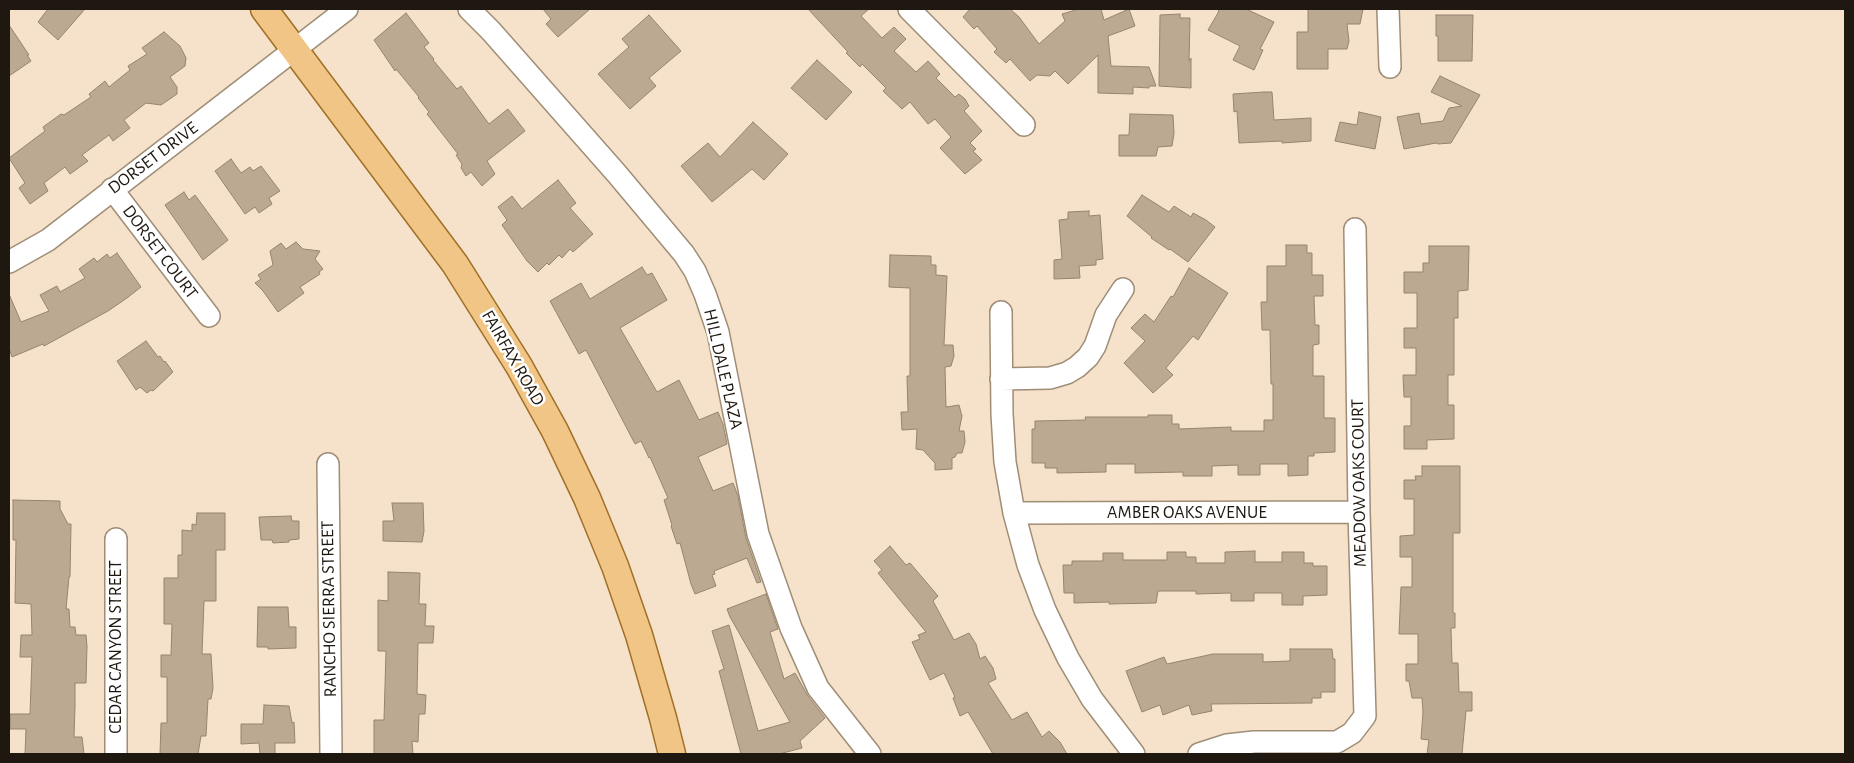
<!DOCTYPE html>
<html>
<head>
<meta charset="utf-8">
<style>
  body { margin:0 }
  #map { position:relative; width:1854px; height:763px; overflow:hidden; background:#f6e2cb; font-family:"Alegreya Sans",sans-serif }
  canvas { display:block }
  .frame { position:absolute; inset:0; border:10px solid #1f1810; pointer-events:none }
</style>
</head>
<body>
<div id="map">
<canvas width="1854" height="763"></canvas>
<div class="frame"></div>
</div>
<script>
const ctx = document.querySelector('canvas').getContext('2d');
ctx.lineJoin = 'round';
function fillPath(path, color) {
  ctx.fillStyle = color;
  ctx.fill(path, 'evenodd');
}
function toPath(rows) {
  const path = new Path2D();
  for (const r of rows) {
    path.moveTo(r[0], r[1]);
    for (let i = 2; i < r.length; i += 2) path.lineTo(r[i], r[i + 1]);
  }
  return path;
}
function stroke(path, color, width, dash) {
  ctx.strokeStyle = color;
  ctx.lineWidth = width;
  ctx.lineCap = dash ? 'butt' : 'round';
  ctx.setLineDash(dash || []);
  ctx.stroke(path);
}
function label(font, color, halo, rows, align = 'center') {
  ctx.font = font + ' "Alegreya Sans",sans-serif';
  ctx.lineWidth = 5;
  ctx.setLineDash([]);
  ctx.textBaseline = 'middle';
  ctx.strokeStyle = halo;
  ctx.fillStyle = color;
  for (const [text, x, y, turn = 0] of rows) {
    ctx.save();
    ctx.translate(x, y);
    ctx.rotate((+turn || 0) * Math.PI / 180);
    ctx.textAlign = isNaN(turn) ? turn : align;
    if (halo) ctx.strokeText(text, 0, 0);
    ctx.fillText(text, 0, 0);
    ctx.restore();
  }
}
const building = toPath([
  [48,9,85,9,58,40,38,22,48,9],
  [543,9,590,9,558,37,546,24,551,19,543,9],
  [808,9,869,9,861,16,882,38,894,27,906,39,894,51,916,72,928,61,940,74,936,78,955,97,959,94,965,99,969,106,964,111,982,131,970,143,976,149,973,151,982,160,965,174,940,148,951,137,935,119,928,124,910,102,902,109,883,91,886,88,862,64,860,67,846,53,848,52,808,9],
  [970,9,1010,9,1019,17,1039,44,1065,21,1062,14,1079,9,1101,9,1104,20,1129,9,1135,26,1108,36,1111,66,1149,67,1156,86,1149,86,1149,88,1133,87,1133,94,1098,93,1098,55,1068,84,1055,71,1050,76,1037,75,1030,81,1010,59,1006,63,994,52,997,49,977,26,974,29,963,17,970,9],
  [1219,9,1246,9,1274,22,1260,49,1263,50,1254,70,1233,60,1240,46,1208,30,1218,13,1219,9],
  [1308,9,1363,9,1360,24,1347,24,1349,41,1347,49,1328,49,1328,69,1297,69,1297,32,1308,32,1308,9],
  [406,13,429,43,424,47,434,59,433,60,457,89,461,86,489,124,508,109,525,131,487,161,495,174,482,186,471,172,466,176,461,168,462,164,456,155,458,154,427,114,429,112,418,98,419,97,396,69,395,71,374,40,406,13],
  [1180,14,1180,18,1190,18,1189,61,1191,58,1191,88,1159,86,1160,15,1180,14],
  [649,15,681,51,649,78,656,86,630,109,598,74,629,47,622,39,649,15],
  [1436,15,1473,15,1472,61,1438,61,1438,36,1436,36,1436,15],
  [9,25,29,55,27,55,31,61,9,76,9,25],
  [164,32,180,46,186,58,185,66,170,77,177,87,177,94,161,105,146,103,124,120,130,128,113,141,109,135,82,155,88,161,70,174,65,167,44,183,48,191,30,204,19,188,25,183,9,158,45,131,43,127,61,114,64,115,91,97,89,94,105,81,109,87,130,70,128,66,147,54,142,48,164,32],
  [817,60,852,92,826,120,791,88,817,60],
  [1440,76,1480,95,1451,143,1438,144,1436,143,1404,149,1397,117,1419,113,1421,124,1443,121,1449,108,1462,106,1431,92,1440,76],
  [1264,92,1272,92,1274,120,1311,118,1311,141,1282,143,1282,141,1239,143,1237,111,1234,112,1233,94,1264,92],
  [1359,112,1381,117,1375,149,1335,141,1340,122,1357,125,1359,112],
  [1130,114,1173,115,1174,133,1172,146,1158,147,1156,156,1119,156,1119,135,1129,135,1130,114],
  [753,122,788,154,764,180,752,169,712,202,681,166,708,143,720,157,753,122],
  [231,159,241,173,250,167,253,171,261,166,280,191,269,198,272,204,259,213,255,207,245,214,215,171,231,159],
  [558,180,576,203,570,208,593,234,573,252,570,249,562,258,559,255,549,265,547,263,538,272,527,261,502,225,507,220,498,207,512,196,522,209,558,180],
  [184,192,189,200,195,195,228,240,203,260,165,205,184,192],
  [1142,195,1169,212,1174,206,1191,217,1193,213,1206,220,1215,227,1188,262,1170,249,1169,250,1151,238,1152,237,1127,216,1142,195],
  [1089,211,1089,216,1100,215,1103,259,1096,260,1096,265,1079,266,1080,278,1054,279,1054,260,1062,259,1059,220,1068,219,1068,212,1089,211],
  [296,242,303,249,320,251,315,259,323,269,319,272,320,274,300,287,304,293,278,312,263,291,255,283,261,279,258,275,273,265,270,251,281,243,286,249,296,242],
  [1286,245,1307,245,1307,253,1312,253,1312,275,1323,275,1323,296,1314,296,1315,325,1319,325,1319,344,1313,345,1313,376,1324,376,1324,418,1335,418,1335,452,1314,453,1314,456,1308,456,1308,475,1288,476,1288,464,1260,464,1260,475,1238,475,1238,465,1212,466,1212,476,1183,476,1183,472,1135,473,1135,464,1106,464,1106,472,1057,473,1057,468,1045,468,1045,463,1032,463,1032,429,1035,429,1035,421,1086,420,1085,417,1148,417,1148,415,1172,415,1172,424,1179,424,1179,429,1231,427,1231,431,1264,431,1264,420,1273,420,1273,384,1271,384,1270,330,1262,330,1261,302,1267,302,1267,266,1286,266,1286,245],
  [1429,246,1469,246,1468,290,1458,291,1458,318,1454,318,1454,375,1448,375,1448,405,1454,405,1454,439,1427,440,1427,449,1404,449,1404,426,1411,426,1411,397,1404,397,1403,375,1416,375,1416,348,1404,348,1404,328,1417,328,1417,293,1404,293,1404,272,1423,272,1423,263,1429,263,1429,246],
  [117,253,141,287,127,298,108,311,44,346,43,344,12,357,9,348,9,294,21,322,49,311,40,295,57,286,60,292,85,278,79,269,94,258,97,262,107,254,110,258,117,253],
  [890,255,931,256,931,265,936,265,936,275,947,276,944,345,953,345,954,356,951,366,945,367,946,407,959,405,962,416,959,431,964,431,965,442,962,453,957,453,955,457,952,458,952,469,935,470,935,463,923,450,916,449,917,429,902,430,901,412,908,412,907,376,910,376,910,288,889,287,890,255],
  [642,267,647,275,652,273,667,300,620,328,657,392,679,380,699,420,718,412,723,424,727,444,698,457,713,491,733,483,738,496,746,538,761,582,757,583,747,558,714,571,715,574,712,575,716,586,695,594,691,584,680,543,677,544,671,526,672,525,664,500,668,498,650,457,649,458,641,441,635,444,586,350,579,354,550,301,581,283,590,299,642,267],
  [1189,268,1228,293,1198,340,1193,336,1166,368,1173,375,1153,393,1124,363,1145,341,1131,328,1145,314,1154,322,1171,296,1173,297,1189,268],
  [146,341,158,357,160,356,164,362,165,361,173,372,153,391,151,390,147,393,140,387,136,390,117,361,146,341],
  [1422,466,1460,466,1460,533,1453,533,1453,613,1455,613,1455,628,1451,628,1452,663,1458,663,1459,692,1472,692,1472,711,1466,711,1462,754,1427,754,1429,740,1421,739,1423,712,1422,698,1412,698,1409,681,1406,681,1406,664,1418,664,1418,634,1399,634,1401,587,1412,587,1412,557,1400,557,1400,536,1414,535,1414,499,1404,499,1404,480,1416,480,1415,476,1422,476,1422,466],
  [13,500,60,501,60,509,68,524,71,524,70,577,69,577,66,609,69,609,70,627,75,627,76,635,86,635,87,646,86,683,75,683,75,706,74,737,82,737,84,754,25,754,26,729,10,729,10,714,30,714,32,657,20,657,21,635,32,635,31,604,15,603,16,540,13,540,13,500],
  [392,503,423,503,424,531,422,542,383,541,383,521,394,521,392,503],
  [197,513,225,513,225,550,216,550,216,601,204,601,202,654,211,654,213,688,211,699,208,699,206,736,201,736,198,754,160,754,161,723,167,723,167,677,161,677,161,655,171,655,172,624,164,624,164,578,178,578,178,555,182,555,182,530,192,531,192,524,196,525,197,513],
  [291,516,292,521,299,521,299,539,289,540,289,542,273,543,272,540,261,540,259,517,291,516],
  [890,546,906,565,910,563,938,596,933,601,954,640,969,633,976,644,980,659,985,656,993,668,996,679,988,683,1012,720,1027,712,1042,737,1049,731,1060,742,1067,754,993,754,968,712,960,716,953,698,955,697,944,673,930,680,912,642,920,639,918,635,926,632,878,573,882,570,874,561,890,546],
  [1255,551,1255,562,1282,562,1282,552,1304,552,1304,563,1313,563,1313,566,1327,566,1327,595,1303,596,1303,605,1282,605,1282,593,1254,593,1254,601,1231,601,1231,593,1196,594,1196,591,1158,591,1156,603,1109,604,1109,602,1074,603,1074,593,1064,593,1063,565,1072,565,1072,561,1103,561,1103,553,1123,553,1123,560,1167,560,1167,552,1186,552,1186,557,1196,557,1196,563,1225,563,1225,552,1255,551],
  [388,572,420,573,419,604,426,604,425,626,434,626,433,643,418,643,417,694,426,695,425,714,419,714,418,742,412,741,413,754,374,754,374,720,384,720,386,651,378,651,378,600,388,601,388,572],
  [766,594,778,629,770,632,784,679,795,673,808,696,825,718,800,741,802,748,779,754,741,754,719,671,724,669,712,631,729,625,758,731,790,722,730,617,727,609,766,594],
  [258,607,288,607,289,627,296,627,296,648,268,649,268,647,257,647,258,607],
  [1290,649,1332,649,1333,659,1335,659,1335,692,1321,692,1321,698,1312,698,1312,703,1211,704,1212,711,1192,715,1189,705,1163,715,1160,705,1142,712,1126,671,1164,657,1167,664,1213,654,1263,654,1263,662,1290,661,1290,649],
  [264,705,289,706,292,723,294,722,295,743,275,743,275,754,260,754,259,743,241,744,241,724,263,724,264,705]
]);
fillPath(building, '#bca992');
stroke(building, '#96846e', 1);
const minor = toPath([
  [469,9,491,31,617,174,684,254,695,271,705,294,718,332,758,534,791,628,818,688,870,754],
  [909,9,1024,125],
  [1388,9,1390,67],
  [112,189,209,316],
  [9,262,48,240,347,9],
  [1001,312,1002,414,1005,462,1014,513,1028,565,1045,610,1068,658,1092,699,1134,754],
  [1001,379,1050,378,1067,373,1077,367,1088,357,1095,346,1106,315,1123,289],
  [328,464,331,754],
  [1014,513,1359,512],
  [116,754,116,539],
  [1199,754,1227,745,1254,742,1337,742,1352,733,1365,716,1359,512,1355,229]
]);
const major = toPath([
  [264,9,455,264,519,366,555,431,587,498,615,566,639,635,663,718,672,754]
]);
stroke(minor, '#9f8d76', 24);
stroke(major, '#a07027', 29);
stroke(minor, '#fff', 21);
stroke(major, '#f0c585', 26);
label('18px', '#1f1810', '#fff', [
  ["DORSET DRIVE",153,158,-37],
  ["DORSET COURT",160,252,53],
  ["FAIRFAX ROAD",513,358,60],
  ["HILL DALE PLAZA",723,369,77],
  ["MEADOW OAKS COURT",1359,483,-91],
  ["AMBER OAKS AVENUE",1187,513],
  ["RANCHO SIERRA STREET",329,609,-91],
  ["CEDAR CANYON STREET",116,647,-90]
]);
</script>
</body>
</html>
